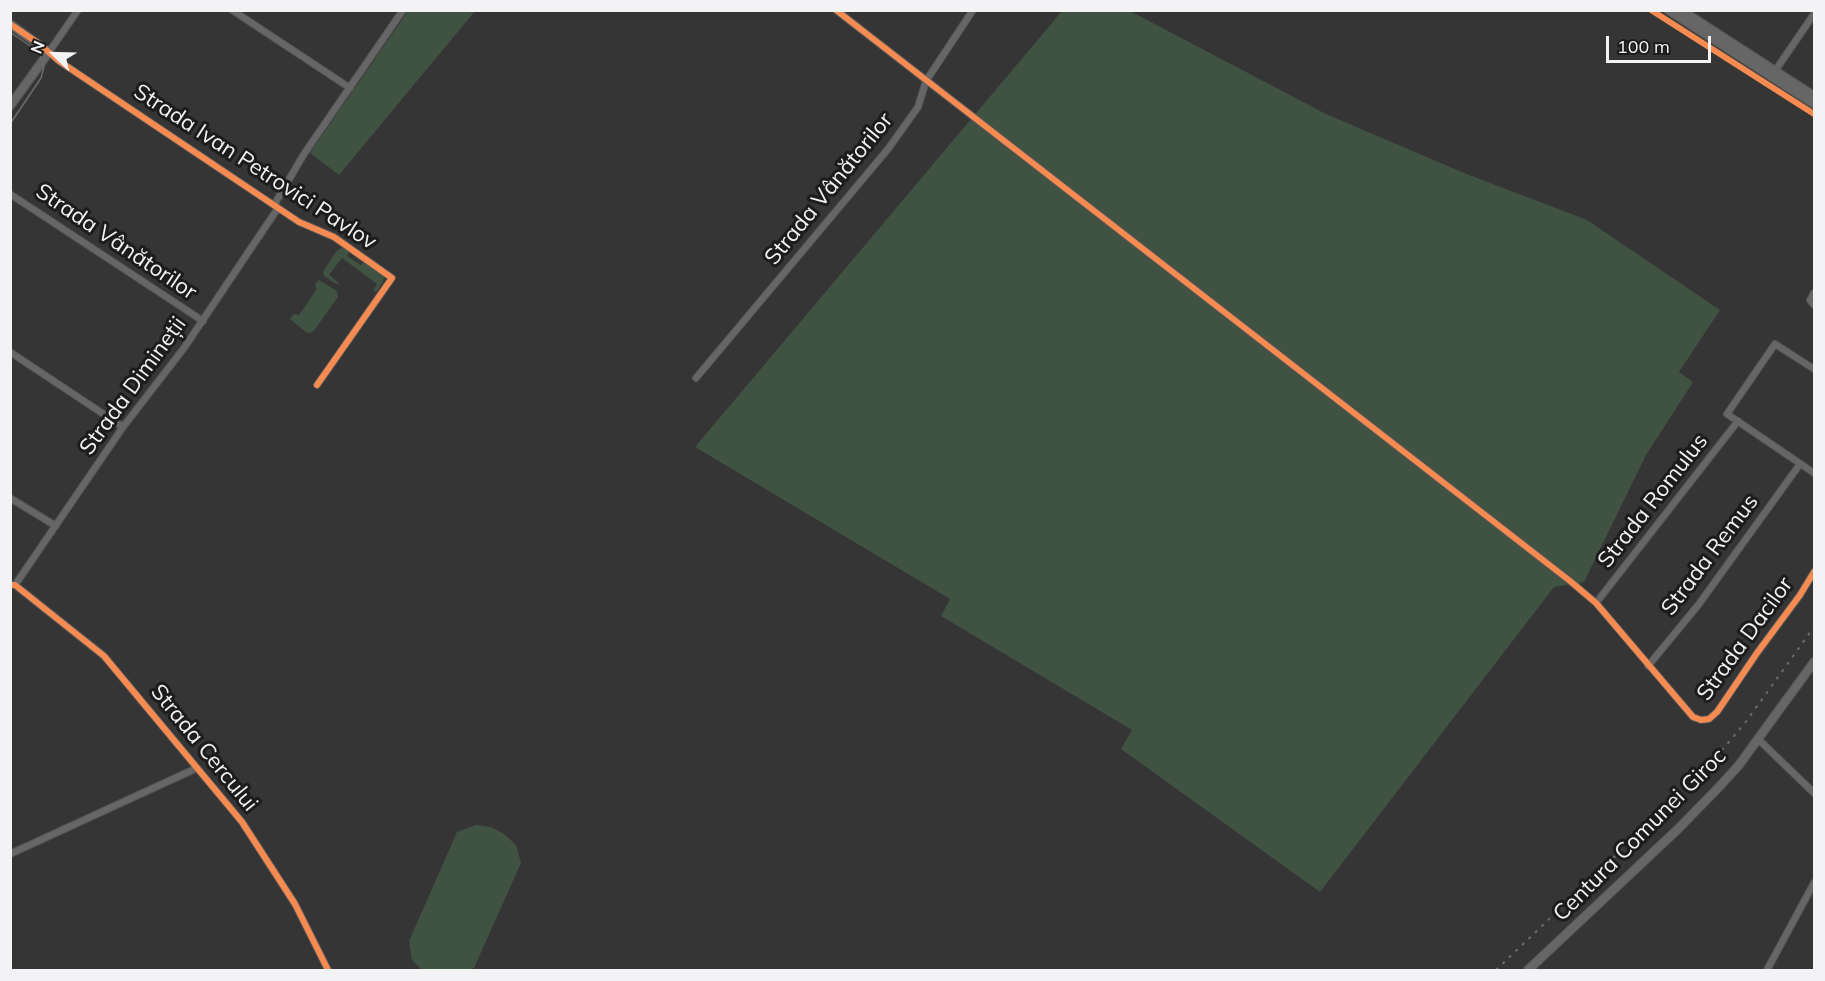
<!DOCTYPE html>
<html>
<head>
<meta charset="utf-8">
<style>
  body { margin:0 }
  #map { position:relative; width:1825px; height:981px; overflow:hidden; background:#353535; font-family:Mulish,sans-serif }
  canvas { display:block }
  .frame { position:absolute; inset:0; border:12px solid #f3f2f4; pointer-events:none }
  .north { position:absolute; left:24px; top:24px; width:60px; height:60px; -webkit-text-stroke:4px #1c1c1d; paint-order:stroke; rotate:293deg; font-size:16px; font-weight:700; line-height:24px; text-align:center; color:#f3f2f4 }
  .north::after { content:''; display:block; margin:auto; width:21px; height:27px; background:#f3f2f4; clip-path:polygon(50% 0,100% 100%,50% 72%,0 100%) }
  .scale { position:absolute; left:1606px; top:36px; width:105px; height:27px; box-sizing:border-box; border:3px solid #f3f2f4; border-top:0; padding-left:8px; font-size:18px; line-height:21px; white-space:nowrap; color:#f3f2f4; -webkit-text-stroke:4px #1c1c1d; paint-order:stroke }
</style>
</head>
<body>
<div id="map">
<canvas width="1825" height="981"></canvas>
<div class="frame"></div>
<div class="north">N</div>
<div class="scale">100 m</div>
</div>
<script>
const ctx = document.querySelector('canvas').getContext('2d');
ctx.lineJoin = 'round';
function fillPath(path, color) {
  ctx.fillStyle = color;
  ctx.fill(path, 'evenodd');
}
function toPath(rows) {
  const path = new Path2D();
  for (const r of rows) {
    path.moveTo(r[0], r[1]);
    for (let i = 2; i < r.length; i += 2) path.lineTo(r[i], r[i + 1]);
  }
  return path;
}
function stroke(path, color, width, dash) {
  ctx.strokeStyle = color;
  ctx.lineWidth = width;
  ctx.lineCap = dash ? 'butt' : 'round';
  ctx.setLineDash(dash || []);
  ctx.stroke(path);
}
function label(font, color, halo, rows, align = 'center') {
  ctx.font = font + ' Mulish,sans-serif';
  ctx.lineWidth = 6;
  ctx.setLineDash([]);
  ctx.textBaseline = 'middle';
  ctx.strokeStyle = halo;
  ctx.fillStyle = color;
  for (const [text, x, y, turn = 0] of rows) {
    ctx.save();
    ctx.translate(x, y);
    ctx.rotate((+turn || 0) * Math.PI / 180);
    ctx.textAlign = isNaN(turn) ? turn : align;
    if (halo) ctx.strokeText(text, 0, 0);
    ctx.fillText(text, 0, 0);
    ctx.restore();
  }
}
fillPath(toPath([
  [408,11,475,11,339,175,310,153],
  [1062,11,1130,11,1326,114,1464,173,1587,220,1720,310,1679,372,1693,382,1646,455,1584,582,1554,587,1320,892,1121,749,1132,730,941,616,950,599,695,447],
  [346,247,350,250,347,256,361,265,363,262,384,277,383,282,376,292,373,290,377,284,342,258,329,275,340,284,336,284,324,276,323,272,335,253,339,249],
  [319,280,337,291,338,297,313,332,307,333,290,319,294,314,299,315,316,290,315,284],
  [476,825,491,827,504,834,516,845,521,863,474,968,470,970,422,970,412,960,409,941,457,832]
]), '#405242');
const minor = toPath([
  [78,10,49,52,59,61,299,222,334,237,392,278,317,385],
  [232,10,350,88],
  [836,10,1570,581,1596,603,1693,717,1701,720,1709,719,1717,712,1757,653,1800,595,1814,572],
  [1775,71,1814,14],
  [10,194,203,321],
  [274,205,304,154,403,10],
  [1814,293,1810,300,1814,305],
  [10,352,123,427],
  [1814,369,1775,344,1727,414,1814,473],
  [696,378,888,149,918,107,926,81,973,10],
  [10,498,56,526],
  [10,585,15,585,104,656,242,822,295,904,328,970],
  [15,585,123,427,184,348,278,208],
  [1596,603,1738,421],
  [1648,666,1699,604,1800,464],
  [1758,739,1814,793],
  [10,854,197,768],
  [1767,970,1814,883]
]);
const tertiary = toPath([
  [10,24,49,52,10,106]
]);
const secondary = toPath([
  [1668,10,1814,104],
  [1681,10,1814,96],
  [1528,970,1678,829,1720,786,1739,765,1814,662]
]);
stroke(minor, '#545455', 8);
stroke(tertiary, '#545455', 10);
stroke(secondary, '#545455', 10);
stroke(minor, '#666667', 6);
stroke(tertiary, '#666667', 8);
stroke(secondary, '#666667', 8);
stroke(toPath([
  [10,32,40,53,44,67,41,78,10,124]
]), '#6c6c6c', 1.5);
stroke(toPath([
  [1496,970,1706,769,1745,723,1814,627]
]), '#6c6c6c', 2, [3, 6]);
stroke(toPath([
  [836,10,1570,581,1596,603,1693,717,1701,720,1709,719,1717,712,1757,653,1800,595,1814,572],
  [1651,10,1814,114],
  [10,24,38,43,59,61,299,222,334,237,392,278,317,385],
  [10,585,15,585,104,656,242,822,295,904,328,970]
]), '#f68b52', 6);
label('22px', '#f3f2f4', '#1c1c1d', [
  ["Strada Ivan Petrovici Pavlov",255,167,33],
  ["Strada Vânătorilor",829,189,-51],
  ["Strada Vânătorilor",116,242,34],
  ["Strada Dimineții",133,386,-54],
  ["Strada Romulus",1653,501,-52],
  ["Strada Remus",1710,555,-53],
  ["Strada Dacilor",1745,639,-54],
  ["Strada Cercului",204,748,51],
  ["Centura Comunei Giroc",1640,835,-45]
]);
</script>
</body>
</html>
